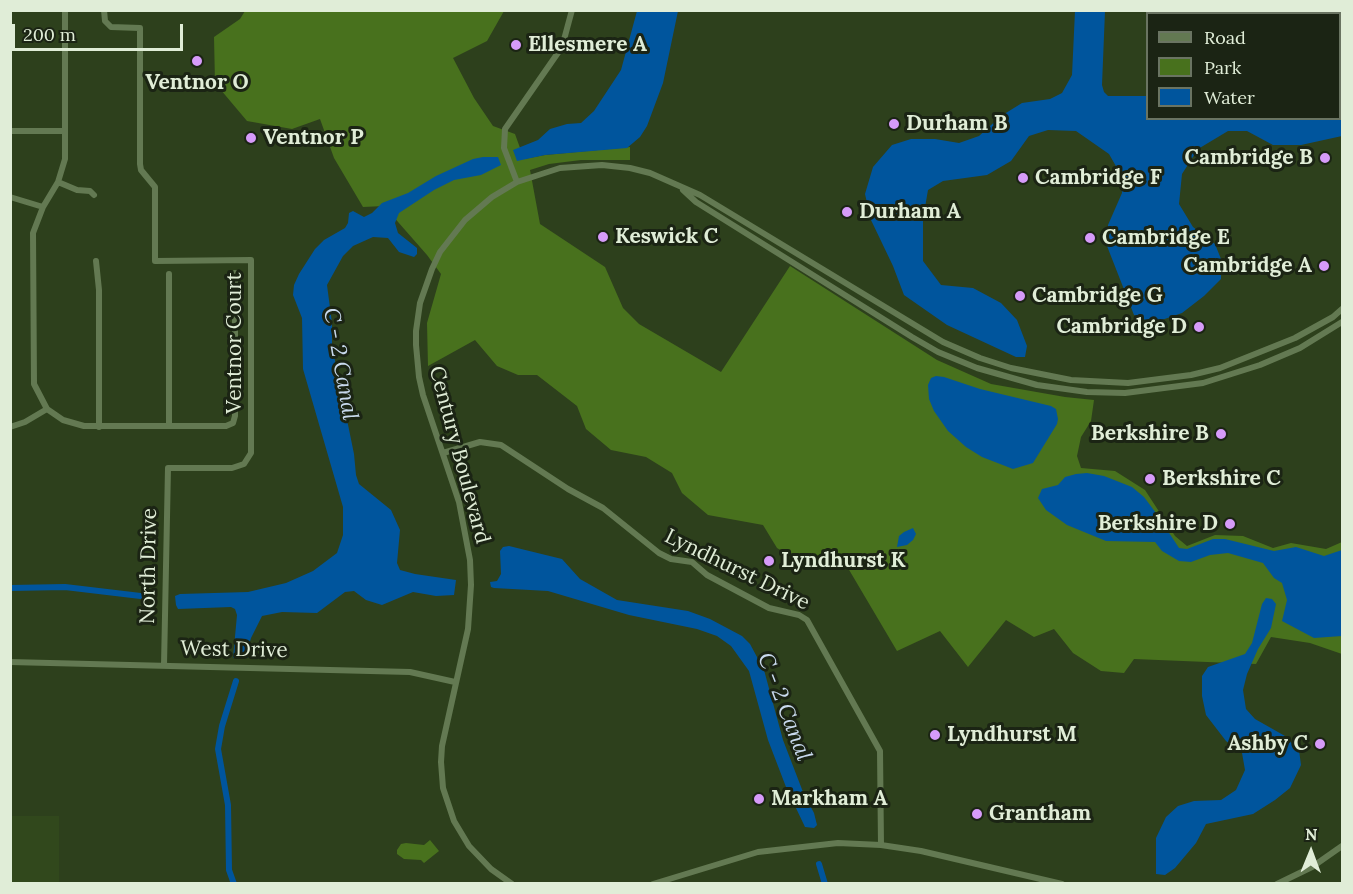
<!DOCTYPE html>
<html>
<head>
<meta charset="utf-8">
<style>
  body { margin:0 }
  #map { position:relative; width:1353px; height:894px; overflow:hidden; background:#2d401c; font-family:Lora,serif }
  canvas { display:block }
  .frame { position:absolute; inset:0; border:12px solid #e0edd7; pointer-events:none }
  .legend { position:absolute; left:1146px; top:12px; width:195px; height:108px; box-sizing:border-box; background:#1b2414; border:2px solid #6a7462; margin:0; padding:8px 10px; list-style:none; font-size:18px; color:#e0edd7 }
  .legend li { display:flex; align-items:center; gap:12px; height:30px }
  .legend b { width:30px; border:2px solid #6a7462 }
  .north { position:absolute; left:1281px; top:822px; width:60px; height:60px; -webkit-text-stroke:4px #1b2414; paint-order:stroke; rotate:1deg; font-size:16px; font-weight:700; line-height:24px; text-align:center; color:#e0edd7 }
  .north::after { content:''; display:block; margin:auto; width:21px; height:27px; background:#e0edd7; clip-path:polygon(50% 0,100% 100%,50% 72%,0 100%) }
  .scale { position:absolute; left:12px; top:24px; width:171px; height:27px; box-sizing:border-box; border:3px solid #e0edd7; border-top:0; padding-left:8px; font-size:18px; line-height:21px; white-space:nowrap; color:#e0edd7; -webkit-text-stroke:4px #1b2414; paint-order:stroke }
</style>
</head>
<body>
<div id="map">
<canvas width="1353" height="894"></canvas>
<div class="frame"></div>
<ul class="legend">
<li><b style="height:8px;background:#637952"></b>Road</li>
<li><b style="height:16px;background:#48711d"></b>Park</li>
<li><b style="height:16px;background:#00559d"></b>Water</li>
</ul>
<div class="north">N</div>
<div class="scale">200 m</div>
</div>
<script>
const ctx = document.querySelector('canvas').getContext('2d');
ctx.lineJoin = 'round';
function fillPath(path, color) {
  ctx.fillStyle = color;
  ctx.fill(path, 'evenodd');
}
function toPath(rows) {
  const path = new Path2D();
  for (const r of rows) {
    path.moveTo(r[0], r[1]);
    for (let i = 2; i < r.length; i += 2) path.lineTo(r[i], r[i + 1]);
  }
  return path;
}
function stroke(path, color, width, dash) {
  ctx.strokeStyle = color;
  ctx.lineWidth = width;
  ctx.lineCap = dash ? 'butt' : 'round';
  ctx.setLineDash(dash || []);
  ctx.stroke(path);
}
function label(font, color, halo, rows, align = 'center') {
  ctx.font = font + ' Lora,serif';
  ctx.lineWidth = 6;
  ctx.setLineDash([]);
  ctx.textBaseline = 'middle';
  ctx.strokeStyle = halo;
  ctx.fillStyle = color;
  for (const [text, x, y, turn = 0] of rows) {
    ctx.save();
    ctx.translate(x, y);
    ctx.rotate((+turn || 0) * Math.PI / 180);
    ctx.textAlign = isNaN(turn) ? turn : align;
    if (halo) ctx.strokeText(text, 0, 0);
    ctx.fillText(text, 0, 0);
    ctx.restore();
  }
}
fillPath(toPath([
  [11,816,59,816,59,883,11,883]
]), '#31481c');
fillPath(toPath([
  [245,11,504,11,487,41,453,58,474,98,493,126,515,134,524,159,545,155,630,147,630,160,581,160,549,164,530,170,540,224,605,267,623,308,639,324,721,372,790,266,937,360,991,384,1065,397,1094,400,1091,421,1081,437,1077,456,1081,468,1115,471,1145,490,1175,536,1187,546,1215,535,1243,536,1273,548,1291,543,1326,549,1342,542,1342,654,1310,643,1271,637,1256,664,1134,659,1124,673,1101,671,1073,653,1054,629,1034,637,1006,620,968,667,940,631,897,651,845,563,804,564,777,548,763,525,708,515,682,493,672,473,646,457,611,450,586,429,577,406,537,375,518,375,497,366,475,340,428,366,427,323,441,274,427,255,384,206,363,207,334,158,320,119,292,129,247,121,215,83,214,37,240,19],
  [430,840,439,851,424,863,421,860,404,859,397,854,397,850,401,844,406,843,424,845]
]), '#48711d');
fillPath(toPath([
  [637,11,678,11,663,83,647,126,640,137,627,148,545,155,517,161,513,150,538,140,550,129,567,124,581,123,594,111,621,70],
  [1075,11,1105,11,1102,85,1104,92,1108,96,1147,96,1148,118,1340,118,1340,88,1342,89,1342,136,1301,145,1273,145,1247,131,1228,131,1198,149,1182,174,1179,204,1193,227,1215,244,1221,259,1221,279,1204,296,1182,313,1153,323,1134,315,1107,246,1108,225,1122,193,1121,175,1109,154,1076,131,1048,130,1029,136,1011,161,987,175,943,181,928,190,923,219,923,261,941,285,973,288,1001,303,1017,320,1027,346,1025,357,1016,357,947,325,904,295,893,266,871,220,865,194,873,167,892,145,911,139,935,139,959,143,979,136,1001,116,1022,103,1050,99,1062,93,1072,75],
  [483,157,498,157,501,165,481,175,454,180,434,190,399,213,395,223,398,233,417,248,417,254,414,257,399,252,388,238,373,237,353,246,343,256,327,285,332,323,332,346,354,454,356,475,359,484,391,510,400,530,397,563,400,570,415,574,456,580,454,595,436,596,413,592,382,605,366,600,354,591,345,592,317,613,282,612,262,616,251,638,248,648,248,658,233,658,237,615,235,609,231,607,178,609,176,605,175,596,180,594,248,592,286,583,313,571,337,553,343,535,343,507,303,369,302,318,293,295,294,285,299,274,315,249,324,240,345,228,348,223,349,213,353,211,364,217,372,213,382,203,408,193,436,176,473,159],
  [936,376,944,377,980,389,1051,406,1056,409,1058,419,1057,424,1033,463,1013,469,982,457,966,447,948,431,934,411,929,399,928,385,931,378],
  [1087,473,1104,476,1132,487,1144,497,1156,513,1179,548,1187,549,1213,539,1225,539,1274,551,1296,547,1324,556,1342,550,1342,636,1314,638,1282,621,1287,600,1282,583,1274,578,1263,563,1228,553,1210,555,1191,562,1179,561,1162,551,1155,542,1106,541,1067,525,1046,510,1038,498,1042,489,1058,485,1065,477,1076,474],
  [913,528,916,534,913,540,907,545,897,547,899,536,904,532],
  [509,546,562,559,580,579,617,600,688,611,710,619,742,636,750,644,764,670,783,740,803,792,814,813,817,825,814,828,805,827,786,787,768,740,749,671,731,646,717,636,697,629,629,615,548,591,494,588,491,587,490,582,497,581,501,574,500,551,503,547],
  [1266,598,1272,599,1276,604,1271,628,1258,649,1247,674,1243,690,1246,709,1255,719,1285,736,1299,750,1301,765,1290,788,1275,800,1253,814,1206,824,1196,843,1175,868,1165,875,1156,874,1156,838,1166,817,1178,806,1194,801,1221,800,1236,790,1245,770,1242,753,1226,741,1206,715,1202,696,1202,676,1208,667,1245,654,1252,643,1262,604]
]), '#00559d');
stroke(toPath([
  [10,588,65,587,149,597],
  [819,864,825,884],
  [234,884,229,870,228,805,218,749,222,726,236,681]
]), '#00559d', 6);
stroke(toPath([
  [65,10,65,159,58,182,43,207,33,233,34,384,47,409,63,420,84,426,226,426,233,423,235,416,235,273],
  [104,10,105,21,111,27,140,28,140,164,141,170,155,187,155,261,251,260,251,453,244,464,232,468,168,468,164,665],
  [10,131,65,131],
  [58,182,77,190,90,191,94,195],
  [517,182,504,148,505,129,562,47,572,10],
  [683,190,696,202,912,337,938,352,977,368,1037,385,1087,392,1125,393,1203,383,1260,365,1300,348,1342,322],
  [10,197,43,207],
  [96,261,99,290,99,427],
  [169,426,169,274],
  [10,427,25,422,47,409],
  [443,453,480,442,501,445,568,489,603,508,659,553,671,559,692,562,707,575,769,608,799,615,807,620,880,751,881,845],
  [10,662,410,672,455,682],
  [512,884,491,869,469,846,454,821,443,788,441,762,442,746,468,629,471,585,470,560,459,502,423,395,419,377,416,345,416,331,420,303,432,269,440,252,465,220,492,197,517,182,560,168,602,165,630,168,650,173,700,195,943,342,980,358,1011,368,1071,380,1128,383,1191,375,1220,368,1295,338,1333,317,1342,309],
  [653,884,758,852,838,843,881,845,921,851,1062,884],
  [1277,884,1312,867,1342,846]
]), '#637952', 6);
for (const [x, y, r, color] of [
  [516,45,6,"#d69bf9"],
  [197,61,6,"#d69bf9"],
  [894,124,6,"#d69bf9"],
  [251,138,6,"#d69bf9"],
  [1325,158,6,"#d69bf9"],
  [1023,178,6,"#d69bf9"],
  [847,212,6,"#d69bf9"],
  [603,237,6,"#d69bf9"],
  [1090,238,6,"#d69bf9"],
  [1324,266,6,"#d69bf9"],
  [1020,296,6,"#d69bf9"],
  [1199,327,6,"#d69bf9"],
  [1221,434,6,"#d69bf9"],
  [1150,479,6,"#d69bf9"],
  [1230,524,6,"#d69bf9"],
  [769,561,6,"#d69bf9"],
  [935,735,6,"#d69bf9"],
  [1320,744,6,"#d69bf9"],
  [759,799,6,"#d69bf9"],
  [977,814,6,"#d69bf9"]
]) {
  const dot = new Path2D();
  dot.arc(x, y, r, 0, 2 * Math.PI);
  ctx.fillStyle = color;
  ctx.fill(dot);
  stroke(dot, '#1b2414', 2);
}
label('bold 21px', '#e0edd7', '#1b2414', [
  ["Ellesmere A",528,45],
  ["Ventnor O",197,83,"center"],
  ["Durham B",906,124],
  ["Ventnor P",263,138],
  ["Cambridge B",1313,158,"right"],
  ["Cambridge F",1035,178],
  ["Durham A",859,212],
  ["Keswick C",615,237],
  ["Cambridge E",1102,238],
  ["Cambridge A",1312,266,"right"],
  ["Cambridge G",1032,296],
  ["Cambridge D",1187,327,"right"],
  ["Berkshire B",1209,434,"right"],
  ["Berkshire C",1162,479],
  ["Berkshire D",1218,524,"right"],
  ["Lyndhurst K",781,561],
  ["Lyndhurst M",947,735],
  ["Ashby C",1308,744,"right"],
  ["Markham A",771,799],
  ["Grantham",989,814]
], 'left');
label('21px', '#e0edd7', '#1b2414', [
  ["Ventnor Court",235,343,-90],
  ["Century Boulevard",459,455,75],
  ["North Drive",149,566,-89],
  ["Lyndhurst Drive",737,570,26],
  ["West Drive",234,650,1]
]);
label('italic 22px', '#c8d9ed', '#1b2414', [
  ["C - 2 Canal",340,364,80],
  ["C - 2 Canal",784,707,69]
]);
</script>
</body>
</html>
